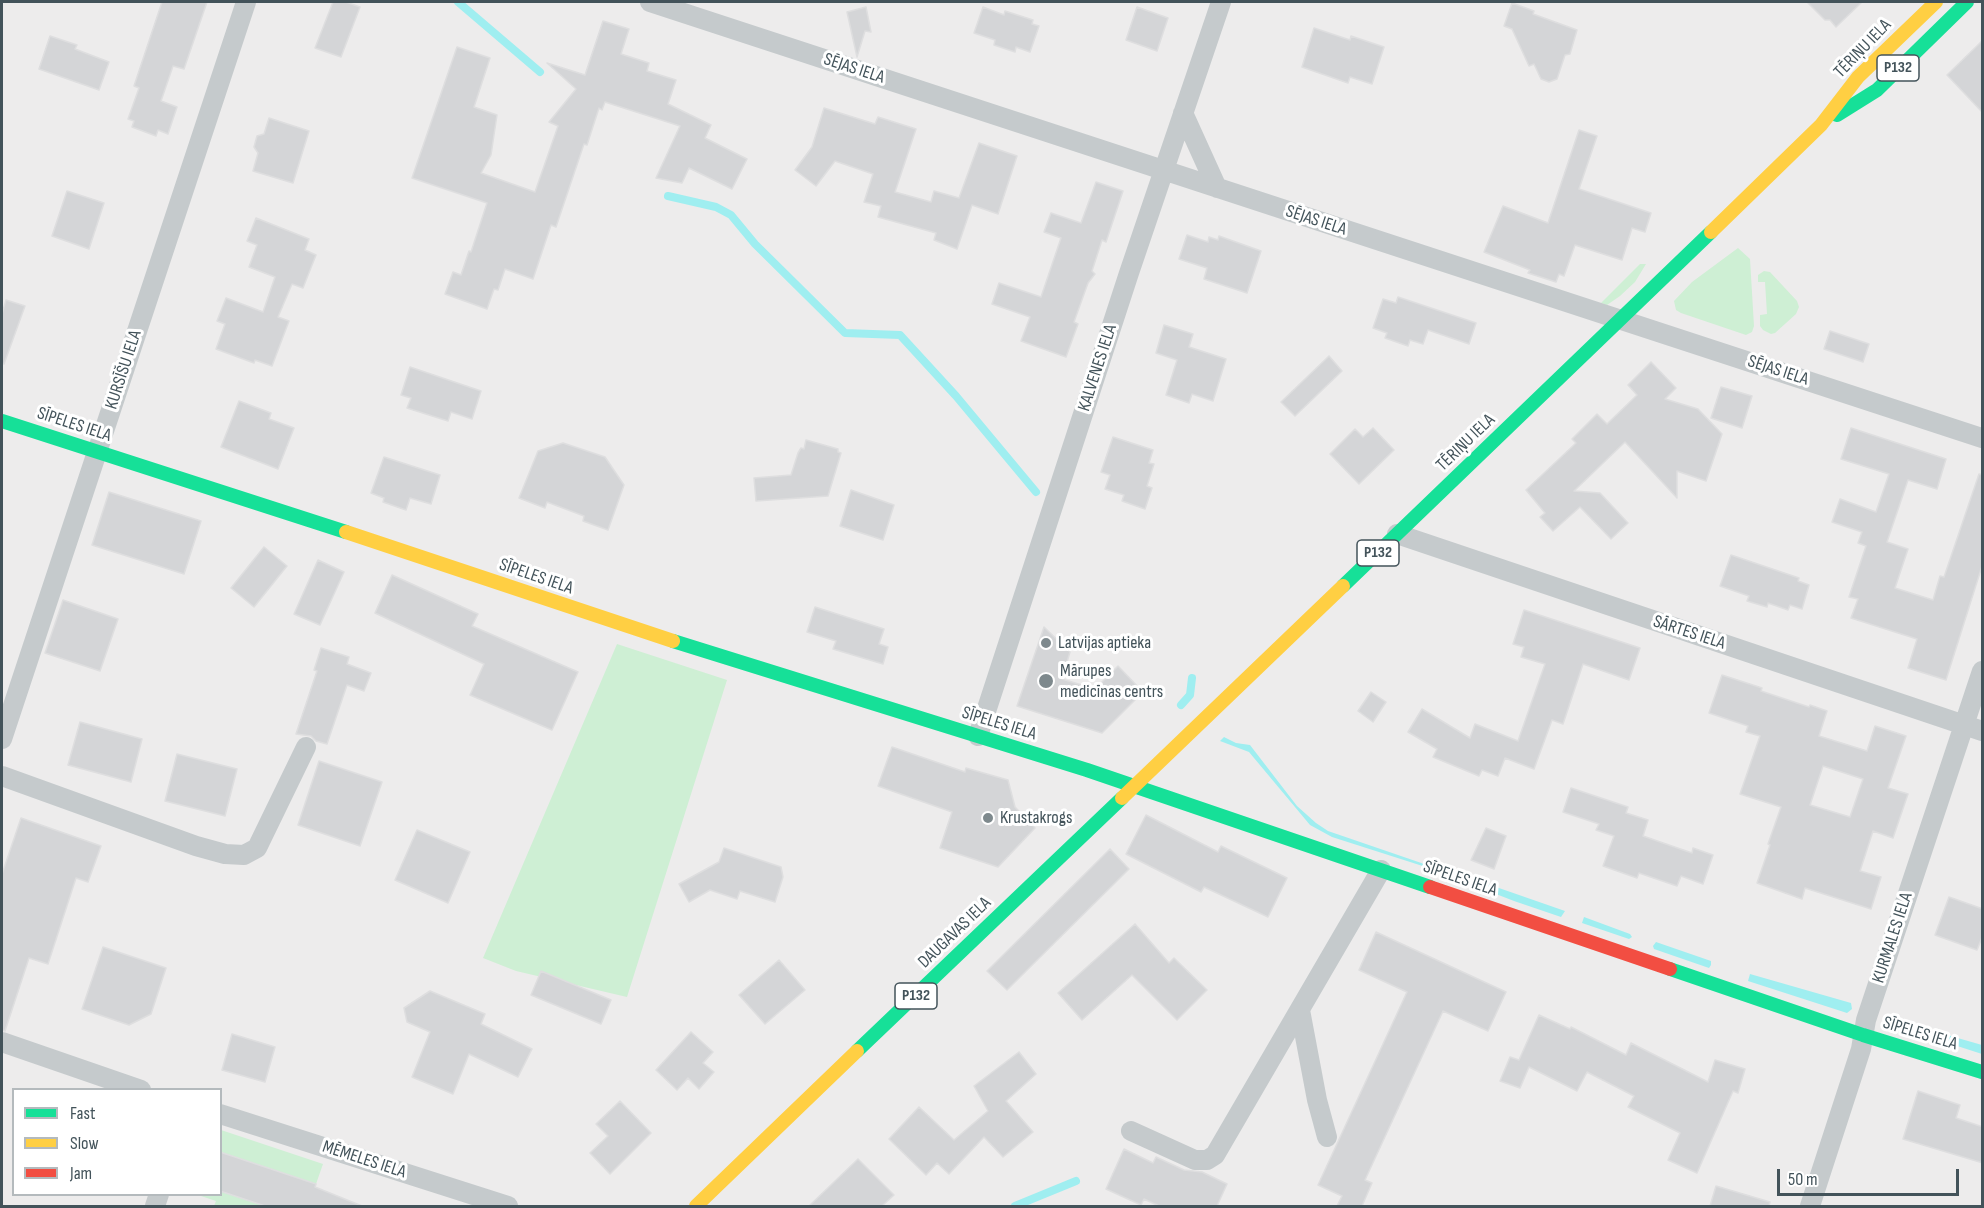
<!DOCTYPE html>
<html>
<head>
<meta charset="utf-8">
<style>
  body { margin:0 }
  #map { position:relative; width:1984px; height:1208px; overflow:hidden; background:#edecec; font-family:"Sofia Sans Condensed",sans-serif }
  canvas { display:block }
  .frame { position:absolute; inset:0; border:3px solid #43535a; pointer-events:none }
  .legend { position:absolute; left:12px; top:1088px; width:210px; height:108px; box-sizing:border-box; background:#fff; border:2px solid #b4babd; margin:0; padding:8px 10px; list-style:none; font-size:18px; color:#43535a }
  .legend li { display:flex; align-items:center; gap:12px; height:30px }
  .legend b { width:30px; border:2px solid #b4babd }
  .scale { position:absolute; left:1777px; top:1169px; width:182px; height:27px; box-sizing:border-box; border:3px solid #43535a; border-top:0; padding-left:8px; font-size:18px; line-height:21px; white-space:nowrap; color:#43535a; -webkit-text-stroke:4px #fff; paint-order:stroke }
</style>
</head>
<body>
<div id="map">
<canvas width="1984" height="1208"></canvas>
<div class="frame"></div>
<ul class="legend">
<li><b style="height:8px;background:#16e098"></b>Fast</li>
<li><b style="height:8px;background:#ffcf43"></b>Slow</li>
<li><b style="height:8px;background:#f24e42"></b>Jam</li>
</ul>
<div class="scale">50 m</div>
</div>
<script>
const ctx = document.querySelector('canvas').getContext('2d');
ctx.lineJoin = 'round';
function fillPath(path, color) {
  ctx.fillStyle = color;
  ctx.fill(path, 'evenodd');
}
function toPath(rows) {
  const path = new Path2D();
  for (const r of rows) {
    path.moveTo(r[0], r[1]);
    for (let i = 2; i < r.length; i += 2) path.lineTo(r[i], r[i + 1]);
  }
  return path;
}
function stroke(path, color, width, dash) {
  ctx.strokeStyle = color;
  ctx.lineWidth = width;
  ctx.lineCap = dash ? 'butt' : 'round';
  ctx.setLineDash(dash || []);
  ctx.stroke(path);
}
function label(font, color, halo, rows, align = 'center') {
  ctx.font = font + ' "Sofia Sans Condensed",sans-serif';
  ctx.lineWidth = 6;
  ctx.setLineDash([]);
  ctx.textBaseline = 'middle';
  ctx.strokeStyle = halo;
  ctx.fillStyle = color;
  for (const [text, x, y, turn = 0] of rows) {
    ctx.save();
    ctx.translate(x, y);
    ctx.rotate((+turn || 0) * Math.PI / 180);
    ctx.textAlign = isNaN(turn) ? turn : align;
    if (halo) ctx.strokeText(text, 0, 0);
    ctx.fillText(text, 0, 0);
    ctx.restore();
  }
}
fillPath(toPath([
  [1738,248,1750,259,1754,326,1752,332,1746,335,1681,313,1676,310,1674,301,1692,282],
  [1640,264,1646,264,1635,282,1620,296,1607,305,1601,303],
  [1764,271,1770,272,1797,301,1799,307,1796,314,1775,333,1771,334,1763,330,1760,326,1760,315,1767,314,1765,282,1758,282,1758,275],
  [617,644,727,680,627,997,516,971,483,958],
  [221,1130,323,1164,316,1184,287,1175,277,1206,214,1206,216,1201,198,1195,220,1194]
]), '#ceefd4');
fillPath(toPath([
  [1224,737,1236,743,1250,745,1297,806,1316,823,1328,831,1433,867,1432,869,1332,837,1310,825,1249,752,1220,741],
  [1453,872,1565,911,1561,917,1514,901,1452,877],
  [1584,917,1630,934,1632,937,1629,939,1582,923],
  [1656,942,1711,961,1711,965,1709,968,1654,949,1653,946],
  [1750,974,1851,1003,1852,1009,1847,1013,1748,981],
  [1888,1018,1982,1045,1982,1054,1883,1022,1884,1019]
]), '#9feef0');
stroke(toPath([
  [458,2,540,72],
  [668,196,716,207,731,215,755,244,845,333,900,335,956,396,1036,492],
  [1181,705,1190,695,1192,678],
  [1015,1206,1076,1181]
]), '#9feef0', 8);
const building = toPath([
  [162,2,207,2,184,69,173,66,161,101,177,107,168,134,158,130,156,136,132,127,134,121,128,119,139,88,134,86,162,2],
  [333,2,346,2,360,7,341,57,315,48,333,2],
  [1807,2,1862,2,1836,27,1830,20,1825,20,1807,2],
  [1512,3,1534,11,1533,14,1577,30,1570,54,1565,55,1557,79,1549,82,1541,79,1534,64,1529,66,1512,29,1504,26,1512,3],
  [866,7,871,32,865,31,857,57,847,12,866,7],
  [983,7,1004,15,1005,11,1033,20,1032,24,1039,26,1030,52,1016,47,1015,52,994,45,995,40,974,33,983,7],
  [1137,7,1168,18,1157,51,1126,40,1137,7],
  [603,21,629,29,621,54,649,63,647,71,676,80,668,104,711,125,705,138,747,159,732,189,689,168,682,183,656,178,680,126,605,102,602,110,599,108,587,145,584,144,556,227,551,225,533,279,505,269,498,290,494,289,487,309,445,294,453,272,461,275,469,251,471,252,487,203,412,178,457,47,490,58,474,107,497,115,491,155,481,173,535,192,558,126,549,122,576,89,547,63,585,75,603,21],
  [1314,28,1350,40,1351,36,1384,47,1372,84,1350,77,1348,83,1302,67,1314,28],
  [50,36,77,45,75,49,109,62,99,90,39,69,50,36],
  [1983,40,1983,113,1947,75,1983,40],
  [824,108,875,124,878,117,916,129,895,192,931,202,934,191,959,198,979,143,1017,156,998,214,972,205,957,249,934,240,936,233,878,217,881,206,864,202,873,174,835,161,816,186,795,170,812,147,824,108],
  [269,118,309,131,293,183,253,171,258,153,254,147,257,136,264,134,269,118],
  [1579,130,1597,136,1579,189,1651,213,1645,232,1632,228,1622,260,1575,245,1564,276,1559,274,1556,282,1528,273,1530,270,1484,252,1503,206,1548,223,1579,130],
  [1096,182,1123,191,1106,242,1102,240,1092,271,1095,274,1088,283,1074,322,1078,324,1066,357,1021,341,1030,317,992,304,999,283,1041,297,1061,238,1044,232,1051,213,1081,223,1096,182],
  [67,191,104,203,89,249,52,236,67,191],
  [256,218,309,239,305,250,316,255,303,288,292,284,278,317,289,321,272,366,255,360,254,363,216,349,225,324,217,321,226,298,263,312,275,277,249,267,257,245,247,241,256,218],
  [1187,235,1208,242,1209,237,1218,240,1219,236,1261,251,1247,293,1204,279,1207,268,1179,259,1187,235],
  [1398,297,1476,323,1469,344,1428,330,1423,344,1410,340,1408,346,1385,338,1387,333,1373,328,1383,299,1396,303,1398,297],
  [6,300,25,306,4,364,2,363,2,314,6,300],
  [1164,325,1193,334,1189,347,1226,359,1213,401,1192,394,1189,403,1166,395,1177,360,1156,353,1164,325],
  [1830,331,1869,344,1863,362,1824,349,1830,331],
  [1329,356,1342,371,1295,416,1281,402,1329,356],
  [1651,362,1676,388,1665,399,1698,409,1722,434,1706,481,1677,471,1677,498,1625,442,1574,491,1600,493,1628,523,1611,539,1580,507,1553,531,1540,517,1545,513,1526,490,1576,443,1572,439,1597,414,1607,424,1637,395,1628,385,1651,362],
  [410,367,481,391,472,419,451,412,448,421,407,408,411,398,401,395,410,367],
  [1721,387,1752,396,1742,428,1711,418,1721,387],
  [239,401,271,413,269,419,294,428,278,469,221,447,239,401],
  [1373,428,1394,450,1359,484,1330,454,1355,429,1363,437,1373,428],
  [1851,428,1946,459,1937,489,1908,480,1887,542,1908,549,1895,588,1933,600,1940,576,1944,577,1979,474,1983,475,1983,563,1946,680,1908,668,1917,639,1851,618,1858,599,1849,597,1866,546,1858,543,1862,532,1832,522,1840,499,1876,512,1889,474,1841,459,1851,428],
  [1113,437,1153,450,1149,463,1154,464,1147,486,1152,488,1145,509,1122,501,1124,495,1105,489,1110,475,1101,472,1113,437],
  [806,440,838,449,838,452,841,453,828,496,756,501,754,478,791,475,798,453,801,448,804,449,806,440],
  [563,443,605,457,624,485,608,530,583,521,584,516,547,502,545,508,519,498,538,451,563,443],
  [384,457,440,475,431,504,410,498,406,510,383,502,384,498,371,493,384,457],
  [851,490,894,505,883,540,840,526,851,490],
  [109,492,201,521,184,574,92,545,109,492],
  [264,547,287,566,254,607,231,588,264,547],
  [1731,555,1799,578,1798,581,1809,585,1802,609,1790,605,1788,610,1768,603,1767,607,1747,601,1749,596,1720,586,1731,555],
  [318,560,344,572,320,625,294,614,318,560],
  [392,575,478,614,472,626,578,672,552,730,470,695,484,664,375,613,392,575],
  [63,600,118,619,100,671,45,653,63,600],
  [815,607,884,629,879,644,888,647,883,664,833,649,836,641,807,632,815,607],
  [1524,610,1640,648,1629,680,1583,664,1563,724,1552,720,1534,769,1505,758,1498,776,1482,770,1479,776,1433,757,1437,749,1408,732,1422,709,1470,738,1475,724,1518,741,1545,664,1521,657,1524,647,1513,644,1524,610],
  [1044,627,1070,652,1062,679,1095,689,1118,666,1143,692,1102,733,1017,706,1044,627],
  [321,648,349,657,347,664,371,673,364,691,347,685,327,744,316,741,311,736,296,734,317,671,314,670,321,648],
  [1722,675,1762,688,1761,691,1809,707,1810,705,1827,711,1819,736,1867,751,1875,726,1906,736,1888,788,1908,794,1893,838,1873,831,1860,871,1881,877,1871,909,1805,888,1802,899,1757,883,1770,845,1768,844,1781,807,1740,794,1760,736,1746,732,1748,726,1709,713,1722,675],
  [1823,766,1863,779,1850,817,1810,805,1823,766],
  [1371,692,1386,702,1373,722,1358,711,1371,692],
  [80,722,142,739,131,782,68,765,80,722],
  [892,747,965,772,966,768,1008,780,1015,807,1035,828,998,867,940,848,952,812,878,786,892,747],
  [177,754,237,769,225,816,165,801,177,754],
  [319,761,382,782,360,846,298,825,319,761],
  [1571,788,1628,807,1626,813,1648,820,1643,836,1692,853,1693,848,1713,855,1703,884,1681,876,1677,886,1639,873,1637,878,1603,866,1614,836,1596,830,1599,824,1563,812,1571,788],
  [1146,815,1218,852,1221,846,1287,878,1268,917,1204,887,1201,892,1126,854,1146,815],
  [21,818,101,846,88,882,76,878,48,964,29,958,5,1031,2,1030,2,874,21,818],
  [1486,828,1506,836,1494,869,1471,860,1486,828],
  [417,830,470,852,448,903,395,880,417,830],
  [724,848,781,867,783,877,775,902,740,891,737,899,710,890,689,902,679,884,719,862,724,848],
  [1110,849,1129,869,1007,990,987,971,1110,849],
  [1949,897,1983,909,1983,935,1977,950,1935,935,1949,897],
  [1135,924,1169,963,1174,958,1207,990,1177,1020,1132,975,1082,1020,1058,993,1135,924],
  [1376,932,1506,992,1488,1031,1443,1011,1365,1180,1372,1183,1362,1206,1337,1206,1342,1196,1318,1185,1407,992,1359,970,1376,932],
  [103,947,166,968,151,1014,129,1025,82,1009,103,947],
  [779,960,805,990,765,1024,739,995,779,960],
  [541,971,611,1000,601,1024,531,995,541,971],
  [430,991,485,1014,481,1024,532,1049,518,1077,469,1054,453,1094,412,1077,430,1032,407,1022,404,1008,430,991],
  [1539,1015,1570,1029,1571,1027,1626,1055,1631,1043,1708,1082,1715,1060,1745,1069,1738,1093,1733,1091,1697,1173,1668,1160,1680,1133,1628,1107,1634,1096,1587,1072,1577,1091,1529,1067,1520,1088,1500,1081,1510,1057,1519,1060,1539,1015],
  [691,1032,713,1052,703,1063,714,1072,699,1089,688,1078,677,1090,656,1070,691,1032],
  [232,1034,275,1047,265,1082,222,1070,232,1034],
  [1019,1052,1036,1074,1006,1101,1033,1132,1003,1157,984,1137,949,1174,937,1163,926,1175,889,1139,919,1107,954,1140,988,1111,974,1086,1019,1052],
  [1918,1091,1960,1105,1956,1118,1983,1127,1983,1163,1903,1139,1918,1091],
  [620,1101,651,1133,610,1174,590,1153,608,1136,596,1124,620,1101],
  [1124,1149,1153,1163,1156,1157,1184,1170,1202,1172,1227,1184,1217,1206,1159,1206,1144,1199,1141,1205,1106,1189,1124,1149],
  [220,1152,316,1184,315,1187,362,1206,265,1206,220,1191,220,1152],
  [858,1159,894,1195,882,1206,809,1206,858,1159],
  [1716,1186,1770,1202,1769,1206,1710,1206,1716,1186]
]);
fillPath(building, '#d4d5d7');
stroke(building, '#dededf', 1.5);
stroke(toPath([
  [650,2,1982,438],
  [1183,113,1217,188],
  [1397,534,1982,731],
  [978,736,1129,273,1221,2],
  [2,739,246,2],
  [2,776,196,846,225,854,244,855,257,848,306,747],
  [1300,1010,1317,1100,1327,1137],
  [2,1042,141,1090],
  [220,1114,508,1206],
  [1131,1131,1195,1160,1207,1160,1215,1155,1381,870],
  [155,1206,159,1194],
  [1810,1206,1861,1049,1866,1020,1982,671]
]), '#c5cacc', 20);
stroke(toPath([
  [1837,115,1877,90,1967,2],
  [2,421,346,532],
  [1343,586,1711,232],
  [673,641,1087,770,1430,887],
  [1670,969,1863,1035,1982,1072],
  [857,1051,1122,798]
]), '#16e098', 14);
stroke(toPath([
  [1711,232,1821,125,1858,77,1936,2],
  [346,532,673,641],
  [1122,798,1343,586],
  [696,1206,857,1051]
]), '#ffcf43', 14);
stroke(toPath([
  [1430,887,1670,969]
]), '#f24e42', 14);
for (const [x, y, r, color] of [
  [1046,643,6,"#7e898d"],
  [1046,681,8,"#7e898d"],
  [988,818,6,"#7e898d"]
]) {
  const dot = new Path2D();
  dot.arc(x, y, r, 0, 2 * Math.PI);
  ctx.fillStyle = color;
  ctx.fill(dot);
  stroke(dot, '#fff', 2);
}
for (const [x, y, w] of [
  [1898,68,42],
  [1378,553,42],
  [916,996,42]
]) {
  const box = new Path2D();
  box.roundRect(x - w / 2, y - 13, w, 26, 4.5);
  ctx.fillStyle = '#fff';
  ctx.fill(box);
  stroke(box, '#43535a', 1.5);
}
label('bold 16px', '#43535a', null, [
  ["P132",1898,68],
  ["P132",1378,553],
  ["P132",916,996]
]);
label('18px', '#43535a', '#fff', [
  ["TĒRIŅU IELA",1863,49,-46],
  ["SĒJAS IELA",854,69,18],
  ["SĒJAS IELA",1316,221,18],
  ["KALVENES IELA",1098,368,-72],
  ["KURSĪŠU IELA",124,370,-72],
  ["SĒJAS IELA",1778,371,18],
  ["SĪPELES IELA",74,425,18],
  ["TĒRIŅU IELA",1466,443,-44],
  ["SĪPELES IELA",536,577,19],
  ["SĀRTES IELA",1689,633,18],
  ["SĪPELES IELA",999,724,17],
  ["SĪPELES IELA",1460,879,19],
  ["DAUGAVAS IELA",955,933,-44],
  ["KURMALES IELA",1893,938,-72],
  ["SĪPELES IELA",1920,1034,17],
  ["MĒMELES IELA",364,1160,18]
]);
label('18px', '#43535a', '#fff', [
  ["Latvijas aptieka",1058,643],
  ["Mārupes",1060,671],
  ["medicīnas centrs",1060,692],
  ["Krustakrogs",1000,818]
], 'left');
</script>
</body>
</html>
